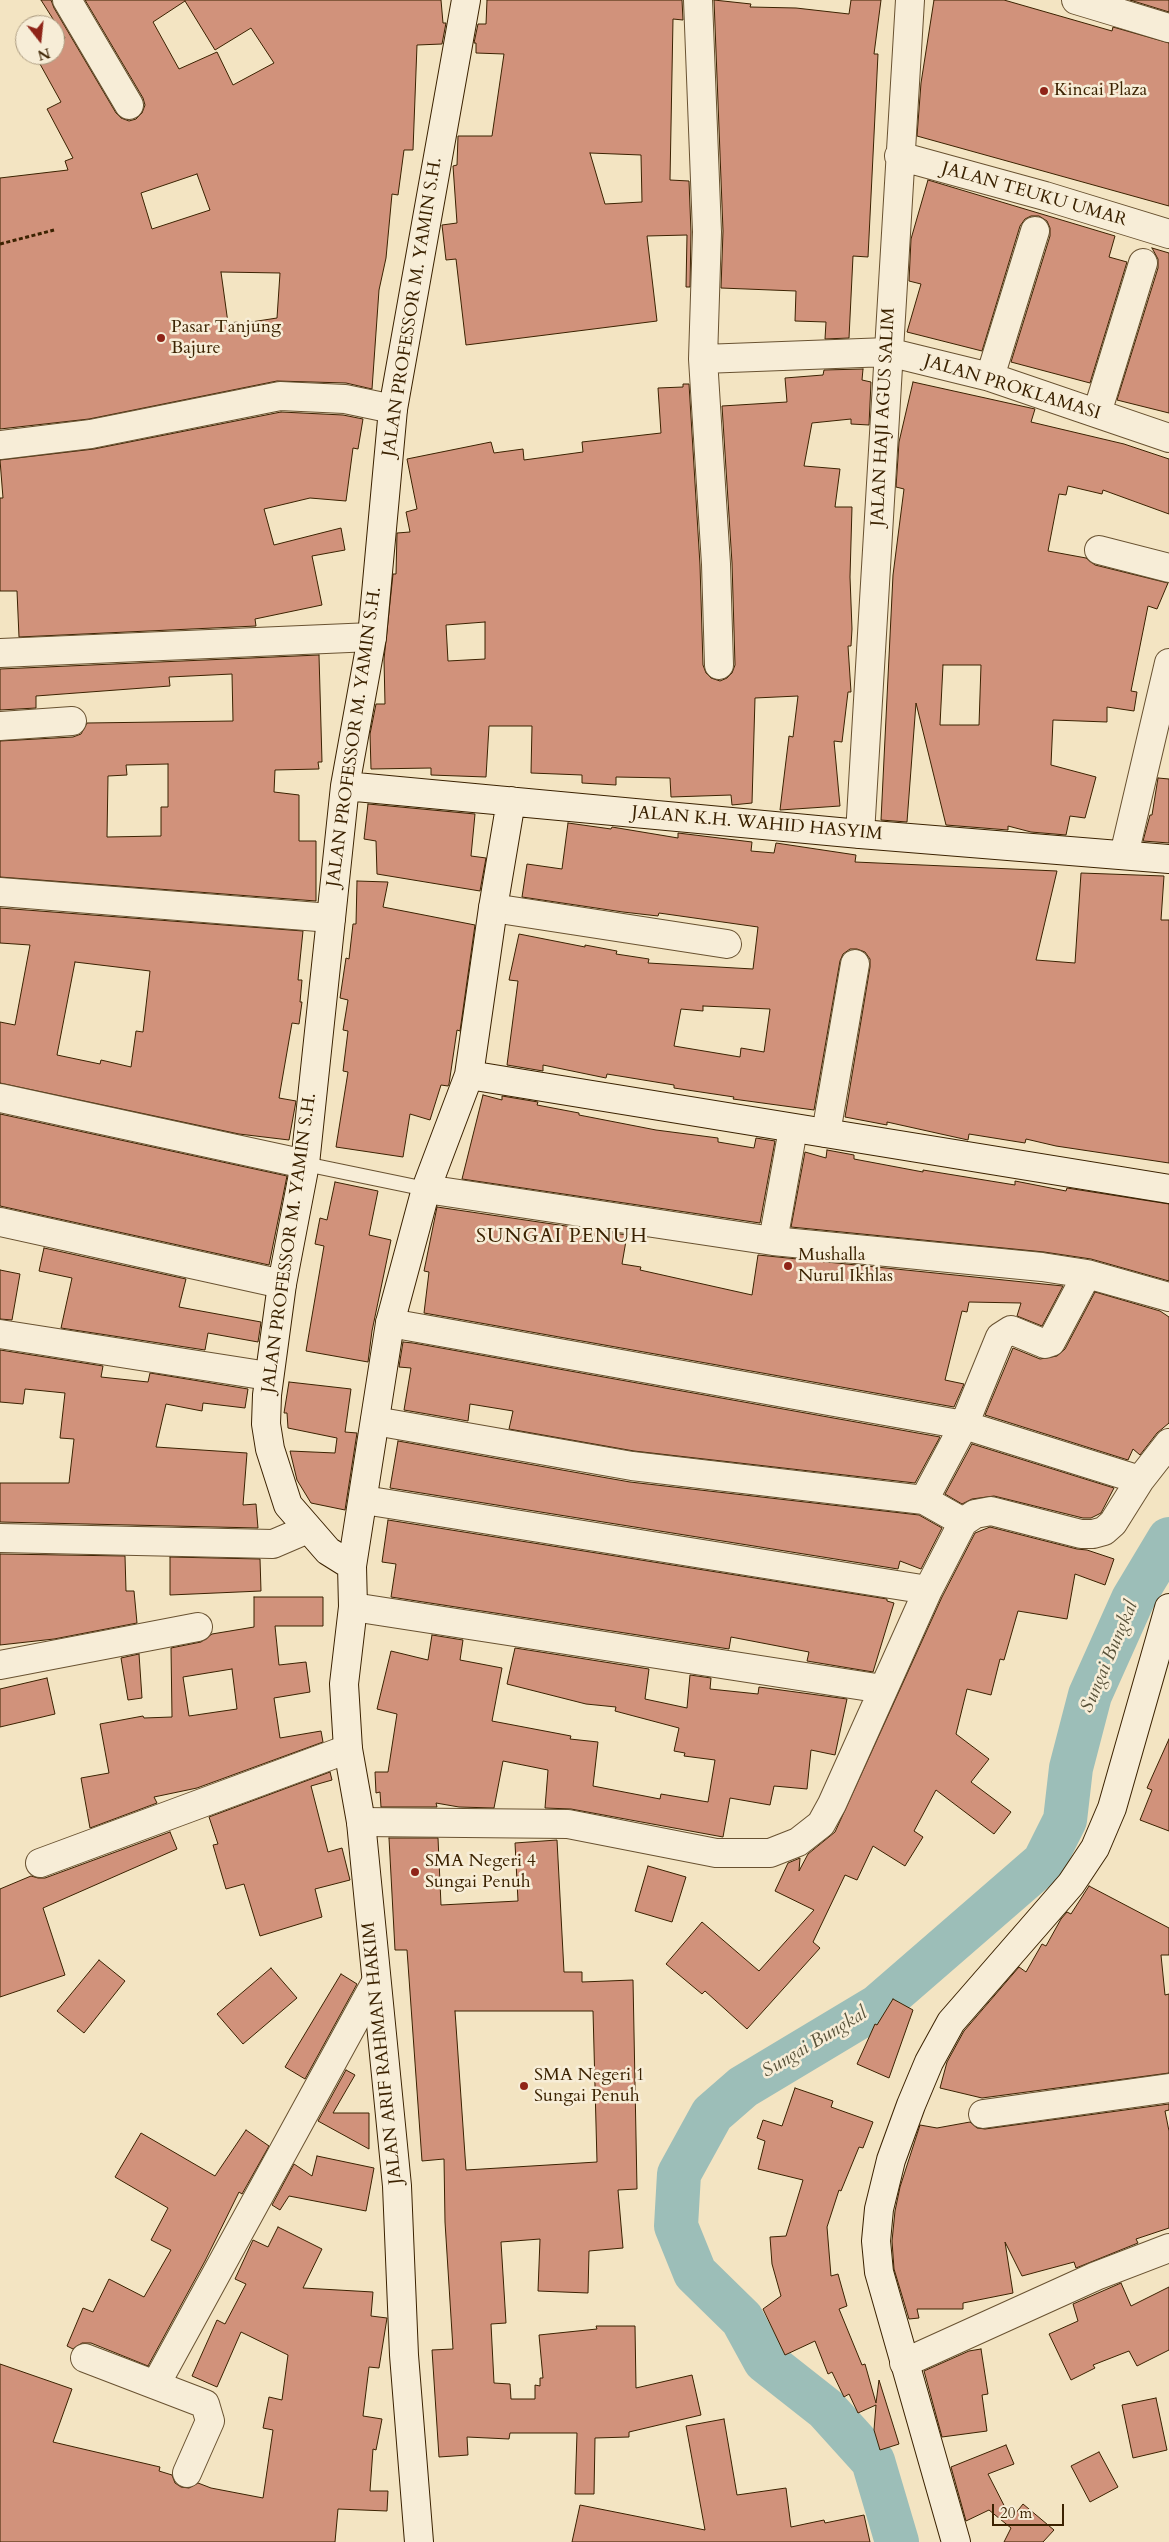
<!DOCTYPE html>
<html>
<head>
<meta charset="utf-8">
<style>
  body { margin:0 }
  #map { position:relative; width:1169px; height:2542px; overflow:hidden; background:#f3e4c2; font-family:Cardo,serif }
  canvas { display:block }
  .north { position:absolute; left:15px; top:15px; width:50px; height:50px; box-sizing:border-box; background:#f7edd7; border:1px solid #ac9c81; border-radius:50%; rotate:164deg; font-size:14px; font-weight:700; line-height:20px; text-align:center; color:#3b2201 }
  .north::after { content:''; display:block; margin:auto; width:18px; height:22px; background:#8f2418; clip-path:polygon(50% 0,100% 100%,50% 72%,0 100%) }
  .scale { position:absolute; left:992px; top:2504px; width:72px; height:22px; box-sizing:border-box; border:2px solid #3b2201; border-top:0; padding-left:6px; font-size:15px; line-height:18px; white-space:nowrap; color:#3b2201; -webkit-text-stroke:4px #f7edd7; paint-order:stroke }
</style>
</head>
<body>
<div id="map">
<canvas width="1169" height="2542"></canvas>
<div class="north">N</div>
<div class="scale">20 m</div>
</div>
<script>
const ctx = document.querySelector('canvas').getContext('2d');
ctx.lineJoin = 'round';
function toPath(rows) {
  const path = new Path2D();
  for (const r of rows) {
    path.moveTo(r[0], r[1]);
    for (let i = 2; i < r.length; i += 2) path.lineTo(r[i], r[i + 1]);
  }
  return path;
}
function stroke(path, color, width, dash) {
  ctx.strokeStyle = color;
  ctx.lineWidth = width;
  ctx.lineCap = dash ? 'butt' : 'round';
  ctx.setLineDash(dash || []);
  ctx.stroke(path);
}
function fillPath(path, color) {
  ctx.fillStyle = color;
  ctx.fill(path, 'evenodd');
}
function label(font, color, halo, rows, align = 'center') {
  ctx.font = font + ' Cardo,serif';
  ctx.lineWidth = 5;
  ctx.setLineDash([]);
  ctx.textBaseline = 'middle';
  ctx.strokeStyle = halo;
  ctx.fillStyle = color;
  for (const [text, x, y, turn = 0] of rows) {
    ctx.save();
    ctx.translate(x, y);
    ctx.rotate((+turn || 0) * Math.PI / 180);
    ctx.textAlign = isNaN(turn) ? turn : align;
    if (halo) ctx.strokeText(text, 0, 0);
    ctx.fillText(text, 0, 0);
    ctx.restore();
  }
}
stroke(toPath([
  [897,2542,873,2461,826,2409,765,2361,742,2319,695,2273,676,2226,679,2174,712,2114,743,2087,878,2006,1044,1862,1065,1820,1071,1768,1090,1695,1133,1599,1169,1539]
]), '#9cbeb8', 44);
const building = toPath([
  [41,0,51,0,54,8,116,113,121,118,129,121,136,119,142,113,145,105,143,98,85,0,441,0,443,23,446,23,442,44,417,45,413,150,404,150,398,195,392,194,386,258,379,290,372,389,346,383,277,381,89,419,0,429,0,178,68,170,65,161,73,158,47,109,61,102,35,55,55,55,55,44,65,38,41,0],
  [185,1,215,50,251,28,274,63,233,85,217,52,179,69,153,22,185,1],
  [197,174,210,210,152,229,141,193,197,174],
  [221,272,280,273,277,318,238,324,238,322,228,323,221,272],
  [487,0,682,0,683,20,673,19,670,180,689,181,691,232,690,287,686,287,687,235,647,236,657,321,466,345,456,259,446,260,442,225,457,223,453,166,457,165,458,136,492,136,504,54,476,53,476,43,474,43,478,24,486,24,487,0],
  [590,153,641,155,642,202,605,204,590,153],
  [714,0,751,4,750,7,796,8,849,14,851,0,881,0,874,54,878,54,868,257,853,256,849,338,825,339,826,322,795,321,796,291,721,288,723,231,714,0],
  [934,0,1004,0,1112,31,1113,27,1169,43,1169,206,917,136,921,83,934,0],
  [1130,0,1169,0,1169,12,1130,0],
  [928,180,1115,236,1109,257,1127,262,1090,383,1011,362,1050,236,1050,228,1047,221,1039,216,1031,216,1025,219,1020,226,982,351,907,332,921,284,909,281,911,239,928,180],
  [1152,248,1169,253,1169,413,1117,400,1158,268,1158,259,1152,248],
  [863,369,862,380,871,382,869,425,851,424,851,419,812,423,804,466,840,469,835,507,852,507,850,577,852,629,851,646,848,646,851,692,848,692,842,742,834,741,840,806,780,810,789,736,793,737,798,696,755,698,752,803,732,805,731,795,671,797,670,778,616,777,616,785,582,783,582,775,531,773,532,726,489,726,486,777,431,775,431,768,371,769,370,734,376,704,385,704,384,659,393,574,396,574,397,533,410,532,406,512,417,509,407,459,491,442,494,453,523,449,524,460,583,452,582,442,661,433,658,388,683,387,683,384,689,384,700,565,703,665,706,673,711,678,720,681,727,678,732,673,735,665,732,563,722,406,787,402,785,378,823,375,824,370,863,369],
  [485,622,485,659,448,661,446,625,485,622],
  [913,382,1035,409,1031,422,1124,444,1169,459,1169,514,1103,490,1102,494,1068,486,1066,495,1059,494,1048,551,1086,558,1095,565,1168,583,1157,609,1148,606,1131,691,1137,692,1134,711,1107,707,1107,722,1053,720,1051,765,1096,777,1085,818,1070,816,1066,835,1031,832,1008,826,1008,830,946,825,916,703,907,822,881,820,893,575,904,489,896,487,899,442,913,382],
  [943,665,981,665,979,725,940,725,943,665],
  [281,412,343,415,363,419,358,449,353,448,346,501,310,498,264,509,274,545,341,528,345,550,312,556,322,605,255,619,256,626,19,637,17,591,0,591,0,498,3,498,0,460,94,449,281,412],
  [319,655,322,762,318,762,319,769,275,770,274,792,299,795,299,841,316,841,316,901,0,877,0,741,73,737,81,734,87,723,233,721,232,674,169,677,170,686,36,696,36,708,0,710,0,669,319,655],
  [168,764,168,807,161,807,161,836,107,837,108,776,127,775,126,765,168,764],
  [1158,778,1169,779,1169,843,1143,841,1150,815,1152,815,1158,778],
  [368,804,475,814,471,856,486,858,480,891,377,874,376,841,364,839,368,804],
  [568,823,611,829,612,827,678,838,678,833,752,842,751,851,774,853,776,843,856,855,855,862,1057,871,1036,960,1075,963,1081,873,1164,876,1161,920,1169,920,1169,1163,1056,1146,1026,1139,1025,1143,969,1134,968,1140,887,1122,887,1125,845,1117,870,967,870,959,865,952,857,949,850,949,843,954,840,961,814,1110,733,1099,734,1097,674,1088,674,1085,607,1074,606,1078,543,1065,543,1071,507,1065,518,981,509,980,519,934,585,947,585,945,617,951,616,954,649,959,648,963,753,969,758,927,659,913,658,916,623,912,522,897,527,864,562,869,568,823],
  [703,1006,770,1009,764,1052,741,1048,740,1057,674,1046,681,1009,703,1011,703,1006],
  [357,881,388,882,383,907,475,925,460,1031,457,1030,449,1084,448,1086,441,1085,430,1120,410,1114,403,1157,336,1147,348,1072,343,1071,348,1031,343,1030,348,1000,340,998,346,958,349,959,353,924,356,924,357,881],
  [0,908,303,931,298,980,302,980,300,1002,302,1002,299,1024,292,1023,279,1098,296,1101,289,1140,239,1134,0,1083,0,1022,15,1025,30,945,0,943,0,908],
  [75,962,150,971,143,1032,136,1031,131,1067,101,1060,100,1064,57,1055,75,962],
  [483,1095,502,1100,502,1096,538,1102,537,1105,579,1113,579,1115,656,1130,718,1138,718,1142,754,1148,756,1138,775,1141,760,1223,462,1179,483,1095],
  [0,1114,287,1176,269,1265,0,1206,0,1114],
  [827,1150,854,1155,854,1159,923,1172,923,1170,1015,1185,1015,1181,1066,1191,1067,1188,1169,1204,1169,1281,1091,1259,1044,1252,791,1227,805,1152,826,1158,827,1150],
  [335,1182,378,1191,369,1235,391,1240,372,1331,368,1362,306,1351,324,1246,315,1244,320,1218,327,1220,335,1182],
  [437,1207,627,1235,622,1264,641,1267,640,1270,752,1295,758,1255,1063,1286,1042,1326,1017,1316,1021,1303,969,1302,967,1312,962,1311,945,1380,964,1384,954,1407,424,1313,429,1272,424,1271,437,1207],
  [44,1248,186,1279,179,1307,261,1322,258,1342,208,1333,205,1350,61,1328,72,1278,39,1271,44,1248],
  [0,1270,20,1274,12,1320,0,1319,0,1270],
  [1095,1292,1160,1311,1169,1317,1169,1423,1157,1433,1140,1455,1133,1449,1128,1460,985,1415,1013,1348,1040,1359,1057,1356,1065,1349,1095,1292],
  [403,1342,413,1343,940,1437,915,1483,634,1451,509,1429,513,1411,470,1404,468,1421,404,1410,411,1368,399,1367,403,1342],
  [0,1350,103,1366,101,1377,148,1382,150,1373,248,1389,245,1408,203,1403,202,1411,166,1404,156,1447,247,1453,243,1505,256,1504,258,1528,0,1522,0,1483,69,1483,74,1439,60,1438,65,1393,25,1389,23,1404,0,1402,0,1350],
  [289,1382,351,1389,345,1432,357,1433,345,1510,311,1503,297,1480,290,1451,335,1453,337,1438,288,1428,287,1413,284,1413,289,1382],
  [398,1441,630,1482,919,1515,942,1528,921,1569,900,1561,898,1569,390,1488,398,1441],
  [972,1444,1114,1488,1101,1513,1091,1518,1083,1518,994,1496,972,1499,962,1504,945,1494,972,1444],
  [388,1520,887,1599,887,1601,894,1603,873,1672,807,1661,809,1652,731,1637,729,1649,391,1597,396,1564,382,1562,388,1520],
  [990,1527,1077,1549,1087,1550,1114,1559,1105,1585,1075,1574,1067,1619,1018,1611,1004,1660,1000,1659,991,1695,967,1689,956,1734,989,1759,971,1782,1011,1812,994,1834,936,1790,914,1831,923,1837,905,1866,873,1846,857,1880,845,1875,813,1942,820,1948,747,2029,705,1991,702,1994,666,1964,702,1922,759,1971,814,1910,775,1891,788,1863,800,1858,799,1871,808,1854,835,1832,942,1597,975,1533,990,1527],
  [0,1554,125,1556,126,1591,134,1591,137,1623,54,1639,0,1645,0,1554],
  [170,1557,260,1559,261,1591,170,1595,170,1557],
  [254,1597,323,1597,323,1626,275,1626,279,1665,306,1662,310,1692,274,1698,280,1738,321,1731,323,1742,197,1788,154,1797,157,1803,90,1828,81,1778,109,1773,100,1724,143,1716,144,1718,172,1717,171,1648,201,1642,212,1634,254,1627,254,1597],
  [232,1669,237,1709,189,1716,183,1677,232,1669],
  [432,1635,463,1640,460,1660,502,1668,492,1721,571,1736,570,1739,598,1742,593,1786,660,1799,661,1794,708,1802,715,1760,684,1756,685,1753,674,1751,679,1728,615,1711,616,1707,586,1704,507,1684,515,1648,649,1669,645,1699,687,1708,690,1675,711,1678,710,1689,758,1694,759,1687,847,1699,835,1755,811,1750,807,1789,774,1786,770,1805,730,1798,723,1837,571,1809,545,1808,548,1770,503,1761,494,1808,459,1807,436,1803,437,1807,381,1807,380,1792,376,1793,375,1772,388,1772,397,1714,377,1709,391,1651,428,1660,432,1635],
  [139,1654,142,1698,128,1700,121,1658,139,1654],
  [47,1678,55,1714,0,1727,0,1689,47,1678],
  [1169,1739,1169,1831,1140,1820,1152,1790,1147,1788,1169,1739],
  [330,1772,332,1780,311,1786,328,1852,342,1848,350,1880,315,1889,322,1917,260,1936,244,1884,226,1889,213,1845,218,1844,209,1817,330,1772],
  [170,1832,177,1849,43,1908,65,1975,0,1997,0,1889,31,1876,38,1878,45,1878,170,1832],
  [389,1838,438,1838,441,1905,518,1901,515,1843,557,1840,564,1972,582,1972,582,1982,633,1980,637,2189,618,2190,623,2248,589,2251,588,2293,538,2291,540,2239,501,2242,506,2323,491,2324,494,2383,510,2384,511,2399,535,2399,535,2385,540,2386,540,2378,543,2378,539,2335,597,2329,596,2326,635,2326,636,2388,692,2375,701,2415,629,2432,629,2437,595,2438,594,2494,575,2494,577,2433,510,2433,509,2439,467,2437,468,2455,439,2457,432,2350,453,2349,445,2222,444,2159,422,2161,407,1950,395,1950,389,1838],
  [455,2011,593,2011,597,2162,466,2170,455,2011],
  [648,1866,686,1877,672,1922,635,1911,648,1866],
  [1089,1886,1169,1928,1169,1955,1161,1955,1165,1995,1169,1994,1169,2073,982,2098,940,2088,947,2062,964,2031,1019,1967,1026,1972,1042,1944,1046,1946,1061,1919,1067,1912,1071,1914,1089,1886],
  [99,1960,125,1981,84,2033,57,2011,99,1960],
  [271,1968,297,1998,243,2044,217,2014,271,1968],
  [341,1974,357,1984,305,2079,285,2067,341,1974],
  [893,1999,913,2010,889,2078,857,2064,875,2024,877,2025,893,1999],
  [346,2070,355,2075,333,2113,369,2113,369,2149,318,2121,346,2070],
  [795,2088,833,2101,831,2107,873,2122,863,2148,859,2147,841,2191,839,2190,827,2227,831,2276,838,2274,847,2306,839,2309,862,2365,865,2364,876,2403,879,2380,899,2444,880,2450,874,2430,876,2405,858,2413,849,2394,844,2397,832,2372,828,2374,815,2341,785,2355,763,2309,781,2296,772,2264,770,2237,786,2236,803,2180,758,2169,765,2141,757,2138,763,2120,782,2126,795,2088],
  [1169,2104,1169,2110,1165,2111,1169,2131,1169,2228,1136,2239,1138,2243,1076,2268,1074,2262,1022,2276,1005,2242,1013,2293,963,2303,963,2309,917,2309,919,2318,909,2319,894,2269,892,2241,895,2211,900,2187,920,2125,937,2128,970,2122,977,2128,985,2129,1169,2104],
  [246,2130,269,2146,242,2194,239,2192,205,2261,148,2366,91,2343,82,2343,73,2349,67,2346,83,2308,93,2312,109,2279,144,2297,171,2250,151,2240,168,2208,115,2177,141,2133,215,2176,246,2130],
  [317,2156,374,2168,366,2211,289,2196,280,2210,272,2205,294,2164,312,2176,317,2156],
  [278,2227,322,2249,303,2288,373,2292,371,2316,387,2318,379,2368,369,2367,363,2416,382,2419,376,2450,373,2449,370,2491,388,2491,387,2511,338,2509,335,2542,0,2542,0,2364,72,2389,53,2442,160,2467,159,2471,172,2475,175,2483,181,2487,189,2488,198,2483,211,2488,263,2498,273,2430,263,2428,269,2397,282,2400,288,2355,241,2332,217,2387,192,2376,217,2320,225,2324,246,2284,235,2279,253,2240,268,2247,278,2227],
  [1121,2283,1131,2306,1169,2287,1169,2350,1137,2366,1129,2351,1093,2365,1095,2368,1071,2380,1049,2334,1078,2321,1073,2304,1121,2283],
  [981,2349,988,2394,982,2395,987,2431,942,2437,924,2371,969,2351,981,2349],
  [1156,2398,1167,2450,1133,2458,1122,2405,1156,2398],
  [724,2419,737,2495,786,2488,791,2527,824,2520,825,2523,864,2515,870,2542,572,2542,580,2505,705,2530,686,2426,724,2419],
  [1006,2445,1014,2464,988,2474,1011,2519,1023,2504,1054,2530,1043,2542,1004,2542,1011,2528,989,2510,966,2521,951,2467,1006,2445],
  [1099,2452,1118,2487,1090,2502,1071,2466,1099,2452]
]);
fillPath(building, '#d1927b');
stroke(building, '#3b2201', 1);
const lane = toPath([
  [305,1164,426,1189]
]);
const street = toPath([
  [67,0,129,105],
  [698,0,707,232,703,359,716,564,719,665],
  [1076,0,1169,28],
  [899,156,1045,196,1169,234],
  [703,359,888,352,990,377,1169,438],
  [990,377,1035,231],
  [1097,413,1143,263],
  [0,445,91,434,280,396,345,399,393,409],
  [1099,550,1169,568],
  [0,653,372,637],
  [0,726,72,721],
  [860,834,910,0],
  [1124,855,1169,663],
  [0,892,331,918],
  [493,908,727,944],
  [0,1098,305,1164],
  [826,1133,855,964],
  [426,1189,773,1241,1042,1267,1087,1274,1169,1297],
  [0,1222,282,1284],
  [773,1241,793,1129],
  [390,1323,964,1425,1140,1480],
  [0,1334,268,1376],
  [375,1421,632,1466,924,1500,963,1522],
  [364,1500,928,1590],
  [924,1500,964,1425,1000,1337,1011,1330,1045,1344,1051,1342,1087,1274],
  [0,1538,273,1544,308,1529],
  [353,1607,883,1689],
  [0,1665,198,1627],
  [361,1822,568,1824,716,1853,770,1853,798,1842,821,1824,832,1804,928,1590,963,1522,975,1514,991,1511,1081,1534,1093,1534,1104,1531,1113,1523,1140,1480,1169,1443],
  [40,1863,348,1749],
  [983,2114,1169,2088],
  [85,2358,205,2404,210,2421,187,2473],
  [904,2363,1096,2276,1169,2248],
  [156,2384,376,1982]
]);
const secondary = toPath([
  [345,786,860,834,1169,859],
  [469,1075,1169,1189],
  [352,1566,328,1551,288,1505,270,1449,266,1424,267,1395,282,1284,305,1164,345,786,372,637,393,409,466,0],
  [419,2542,404,2355,397,2186,361,1822,348,1749,344,1684,353,1607,352,1566,390,1323,426,1189,469,1075,493,908,511,801],
  [956,2542,879,2272,876,2241,879,2209,891,2160,911,2105,929,2062,951,2022,1071,1884,1095,1848,1112,1808,1169,1608]
]);
stroke(lane, '#695231', 16);
stroke(street, '#695231', 30);
stroke(secondary, '#3b2201', 30);
stroke(toPath([
  [0,244,54,230]
]), '#3b2201', 3, [4, 2.5]);
stroke(lane, '#f7edd7', 14);
stroke(street, '#f7edd7', 28);
stroke(secondary, '#f7edd7', 28);
for (const [x, y, r, color] of [
  [1044,91,5,"#8f2418"],
  [161,338,5,"#8f2418"],
  [788,1266,5,"#8f2418"],
  [415,1872,5,"#8f2418"],
  [524,2086,5,"#8f2418"]
]) {
  const dot = new Path2D();
  dot.arc(x, y, r, 0, 2 * Math.PI);
  ctx.fillStyle = color;
  ctx.fill(dot);
  stroke(dot, '#f7edd7', 2);
}
label('18px', '#3b2201', '#f7edd7', [
  ["Kincai Plaza",1054,91],
  ["Pasar Tanjung",171,328],
  ["Bajure",171,349],
  ["Mushalla",798,1256],
  ["Nurul Ikhlas",798,1277],
  ["SMA Negeri 4",425,1862],
  ["Sungai Penuh",425,1883],
  ["SMA Negeri 1",534,2076],
  ["Sungai Penuh",534,2097]
], 'left');
label('18px', '#3b2201', '#f7edd7', [
  ["JALAN TEUKU UMAR",1034,195,16],
  ["JALAN PROFESSOR M. YAMIN S.H.",413,307,-81],
  ["JALAN PROKLAMASI",1012,388,17],
  ["JALAN HAJI AGUS SALIM",884,417,-87],
  ["JALAN PROFESSOR M. YAMIN S.H.",355,737,-82],
  ["JALAN K.H. WAHID HASYIM",757,824,5],
  ["JALAN PROFESSOR M. YAMIN S.H.",290,1243,-82],
  ["JALAN ARIF RAHMAN HAKIM",383,2053,-96]
]);
label('italic 19px', '#585138', '#f7edd7', [
  ["Sungai Bungkal",1110,1657,-67],
  ["Sungai Bungkal",815,2043,-31]
]);
ctx.letterSpacing = '1px';
label('20px', '#3b2201', '#f7edd7', [
  ["SUNGAI PENUH",562,1237]
]);
ctx.letterSpacing = '0px';
</script>
</body>
</html>
